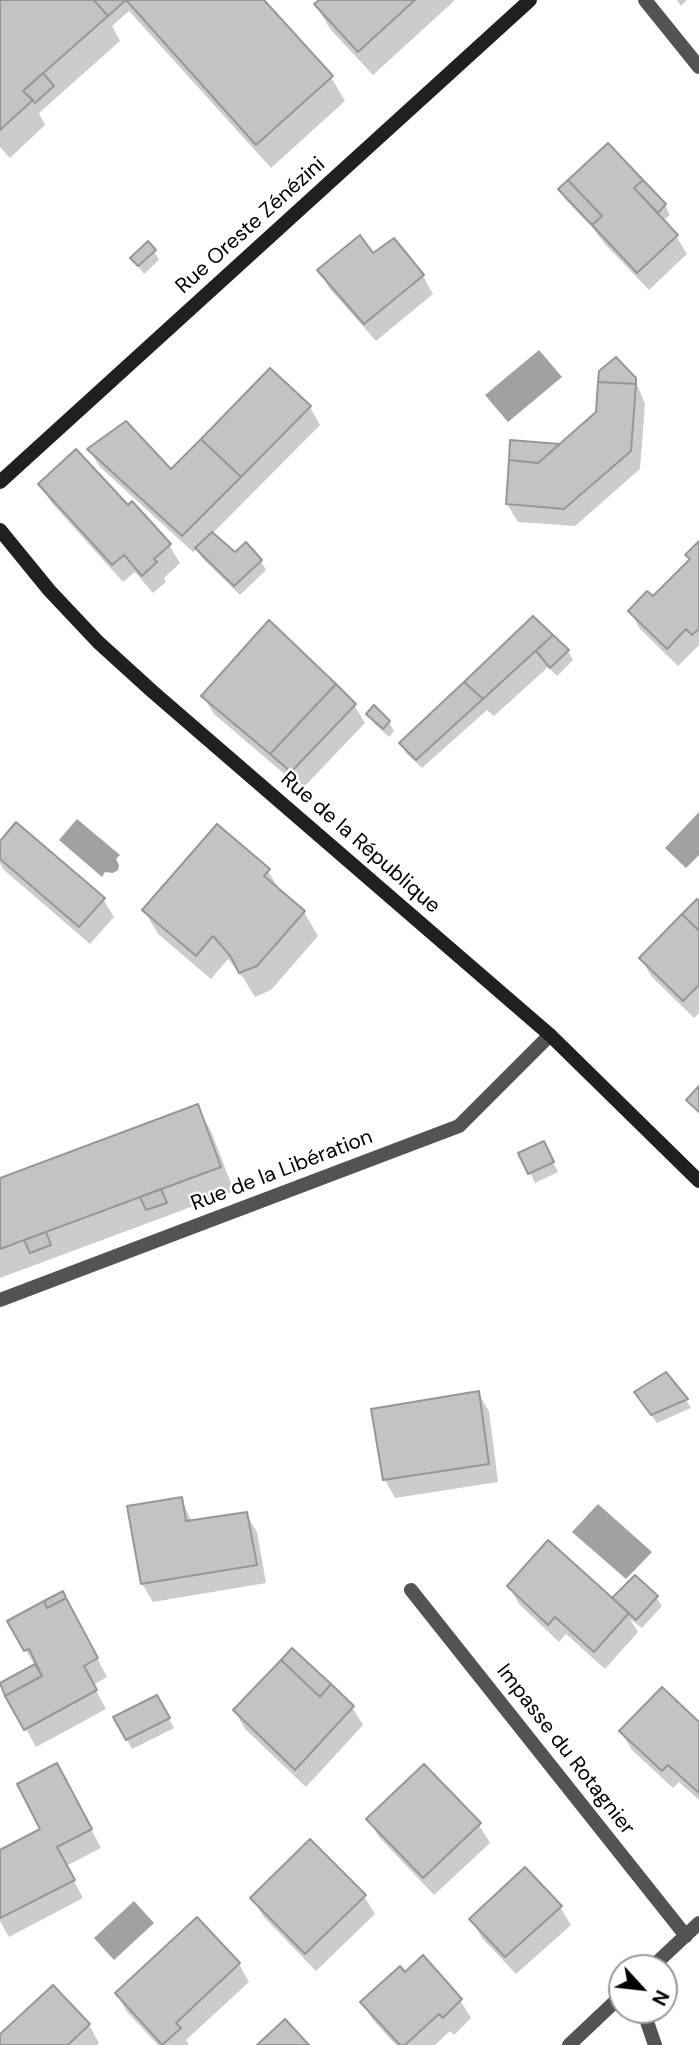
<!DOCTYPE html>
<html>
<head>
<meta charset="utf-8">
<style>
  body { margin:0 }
  #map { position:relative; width:699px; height:2045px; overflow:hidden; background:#fff; font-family:"DM Sans",sans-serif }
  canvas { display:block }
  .north { position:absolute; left:608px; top:1954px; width:70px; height:70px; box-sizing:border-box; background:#fff; border:2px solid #999; border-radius:50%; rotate:117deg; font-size:19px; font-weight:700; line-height:28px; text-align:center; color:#000 }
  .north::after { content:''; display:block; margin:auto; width:24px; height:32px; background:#000; clip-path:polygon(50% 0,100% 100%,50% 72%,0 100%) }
</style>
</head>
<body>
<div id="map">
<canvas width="699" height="2045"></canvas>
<div class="north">N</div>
</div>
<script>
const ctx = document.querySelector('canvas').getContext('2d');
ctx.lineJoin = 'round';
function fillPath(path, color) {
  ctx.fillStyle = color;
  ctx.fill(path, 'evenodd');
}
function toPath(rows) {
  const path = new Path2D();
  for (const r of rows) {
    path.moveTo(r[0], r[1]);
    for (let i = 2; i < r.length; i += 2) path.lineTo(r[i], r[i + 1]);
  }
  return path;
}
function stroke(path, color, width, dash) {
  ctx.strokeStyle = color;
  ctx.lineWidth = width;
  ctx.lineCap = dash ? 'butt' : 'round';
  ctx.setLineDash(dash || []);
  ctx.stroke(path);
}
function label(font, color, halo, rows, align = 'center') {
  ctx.font = font + ' "DM Sans",sans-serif';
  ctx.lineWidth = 5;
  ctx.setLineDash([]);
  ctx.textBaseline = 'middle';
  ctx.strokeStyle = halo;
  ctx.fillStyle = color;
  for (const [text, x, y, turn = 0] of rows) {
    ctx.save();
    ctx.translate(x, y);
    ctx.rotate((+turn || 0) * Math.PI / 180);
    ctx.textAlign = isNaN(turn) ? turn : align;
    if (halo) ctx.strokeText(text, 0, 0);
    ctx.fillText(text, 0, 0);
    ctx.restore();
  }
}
fillPath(toPath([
  [539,350,562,377,508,422,485,395],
  [699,812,699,855,686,868,665,848],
  [77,819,120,855,116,859,119,865,118,870,113,873,105,872,102,877,59,840],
  [598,1504,652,1552,626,1579,572,1532],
  [134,1901,154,1923,114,1960,94,1938]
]), '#a1a1a1');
fillPath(toPath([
  [0,0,262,0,331,77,345,101,271,168,129,11,112,26,120,41,39,113,45,125,10,158,0,147],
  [321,0,455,0,373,75,330,29,316,5],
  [677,0,687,0,681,6],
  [608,145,665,205,670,215,663,221,676,236,687,254,649,290,604,243,592,227,601,220,598,217,590,225,565,199,560,190],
  [154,251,159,260,144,274,132,258],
  [319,270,423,276,433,294,376,341,329,288],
  [635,379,645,404,640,469,575,526,518,522,507,504],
  [310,407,320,425,212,534,235,554,261,561,266,570,240,595,202,558,197,549,193,552,100,467,89,450,171,471],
  [40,484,128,507,169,545,180,563,164,578,166,582,153,593,135,572,123,582,51,502],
  [699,543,699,647,698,646,678,666,640,629,630,611,653,599,691,561,687,555],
  [533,618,568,651,573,660,557,676,548,667,494,716,487,710,422,768,406,753,401,743],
  [203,696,354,705,365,723,302,789,214,714],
  [369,714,389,722,394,731,389,737,374,723],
  [0,844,103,899,114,917,90,944,4,870,0,863],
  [268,871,281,892,304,912,318,936,271,990,255,997,244,979,228,959,211,979,158,934,144,910],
  [699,904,699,1013,694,1018,651,976,641,958],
  [197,1107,211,1131,234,1191,0,1278,0,1180],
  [548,1153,558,1172,535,1183,521,1154],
  [478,1393,489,1411,498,1482,395,1498,385,1480],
  [686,1400,691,1408,657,1423,642,1402],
  [181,1499,192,1522,246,1514,257,1532,266,1583,153,1602,142,1584],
  [509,1586,613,1600,656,1597,662,1606,642,1628,630,1619,638,1632,605,1669,566,1634,559,1642,519,1604],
  [76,1618,107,1677,93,1685,106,1709,36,1747,1,1684,35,1666,10,1622],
  [157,1697,174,1728,132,1749,115,1718],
  [352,1707,363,1725,306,1787,245,1729,235,1711],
  [699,1724,699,1800,679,1782,673,1788,632,1750,621,1732],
  [67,1783,101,1848,66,1866,83,1898,9,1937,0,1921,0,1852,42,1830],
  [368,1819,479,1825,490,1843,434,1895,379,1837],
  [364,1896,375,1914,316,1971,263,1916,253,1898],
  [560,1907,571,1925,516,1974,482,1938,472,1920],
  [239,1964,249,1982,186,2040,189,2045,158,2045,127,2012,117,1994],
  [405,1974,460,2000,471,2018,454,2035,450,2031,435,2045,396,2045,373,2020,362,2002],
  [53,1987,89,2025,99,2043,97,2045,0,2045,0,2036]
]), '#0003');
const building = toPath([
  [0,0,94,0,108,16,23,91,33,100,0,130,0,0],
  [94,0,126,0,108,16,94,0],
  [126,0,264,0,333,76,256,145,126,0],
  [319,0,415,0,358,52,314,4,319,0],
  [43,73,54,86,35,103,23,91,43,73],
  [608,143,643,180,634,188,678,235,637,273,592,225,602,216,568,180,608,143],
  [568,180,602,216,592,225,558,189,568,180],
  [643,180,666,204,658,213,634,188,643,180],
  [360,235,373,253,394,238,424,275,364,324,317,270,360,235],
  [148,241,156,250,138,266,130,258,148,241],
  [616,357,636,378,636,384,598,382,599,371,616,357],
  [270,368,311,406,241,477,201,439,270,368],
  [598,382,636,384,631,451,564,509,506,504,509,460,538,463,596,412,598,382],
  [126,421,171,469,201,439,241,477,182,536,87,449,126,421],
  [510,440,560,444,538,463,509,460,510,440],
  [76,449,128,505,132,501,171,544,154,559,157,562,142,576,124,555,112,565,38,484,76,449],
  [212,532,235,552,246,542,262,560,234,586,195,548,212,532],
  [699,541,699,629,692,635,686,629,667,649,628,611,647,591,653,596,690,559,685,555,699,541],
  [533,616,553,635,483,699,464,682,533,616],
  [269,620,336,684,270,754,201,696,269,620],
  [553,635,569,650,550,668,536,651,553,635],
  [464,682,483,699,416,760,399,743,464,682],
  [336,684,356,704,291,772,270,754,336,684],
  [374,705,390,721,383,729,366,714,374,705],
  [16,822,105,898,79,927,0,859,0,841,16,822],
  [217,824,270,869,264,876,305,911,257,966,239,973,231,957,213,936,196,956,142,910,217,824],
  [697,899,699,902,699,931,682,914,697,899],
  [682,914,699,931,699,985,683,1001,639,958,682,914],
  [699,1086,699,1112,686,1100,699,1086],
  [198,1104,221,1167,0,1249,0,1178,198,1104],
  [544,1141,554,1162,528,1174,518,1153,544,1141],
  [161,1189,167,1203,146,1210,140,1197,161,1189],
  [46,1232,51,1245,30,1253,24,1240,46,1232],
  [666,1372,688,1399,651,1415,634,1392,666,1372],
  [479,1391,489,1464,383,1480,371,1409,479,1391],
  [182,1497,186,1521,247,1512,257,1565,141,1584,127,1506,182,1497],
  [548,1540,629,1613,594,1652,555,1617,548,1625,507,1586,548,1540],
  [635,1575,658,1596,636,1620,612,1598,635,1575],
  [63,1591,66,1598,47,1608,44,1601,63,1591],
  [66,1598,98,1658,84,1666,97,1690,24,1730,5,1696,42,1676,29,1649,24,1651,7,1621,44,1601,47,1608,66,1598],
  [292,1648,331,1684,320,1697,281,1660,292,1648],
  [281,1660,320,1697,331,1684,354,1706,295,1770,233,1710,281,1660],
  [35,1664,42,1676,5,1696,0,1683,35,1664],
  [662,1687,699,1722,699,1793,668,1765,662,1771,619,1731,662,1687],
  [157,1695,170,1718,126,1740,113,1717,157,1695],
  [57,1763,92,1829,57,1847,75,1880,0,1918,0,1850,40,1829,17,1784,57,1763],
  [424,1764,481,1823,423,1878,366,1819,424,1764],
  [310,1839,366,1895,305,1954,250,1898,310,1839],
  [525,1867,562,1906,505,1957,469,1919,525,1867],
  [197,1917,240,1963,176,2023,181,2028,162,2045,115,1993,197,1917],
  [423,1955,462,1999,443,2018,439,2014,405,2045,400,2045,360,2002,400,1966,405,1972,423,1955],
  [53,1985,90,2024,68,2045,0,2045,0,2034,53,1985],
  [285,2019,309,2045,257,2045,285,2019]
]);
fillPath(building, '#c3c3c3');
stroke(building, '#979797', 2);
stroke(toPath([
  [645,0,699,67],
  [0,1300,459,1126,550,1035],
  [411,1590,686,1936],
  [651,1968,699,1923],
  [643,2010,655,2045],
  [569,2045,622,1995]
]), '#535353', 14);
stroke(toPath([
  [0,482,530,0],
  [0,530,49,590,98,642,153,692,550,1035,699,1181]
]), '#202020', 14);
label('21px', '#000', '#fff', [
  ["Rue Oreste Zénézini",251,226,-42],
  ["Rue de la République",360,843,41],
  ["Rue de la Libération",282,1171,-21],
  ["Impasse du Rotagnier",565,1750,52]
]);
</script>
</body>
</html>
